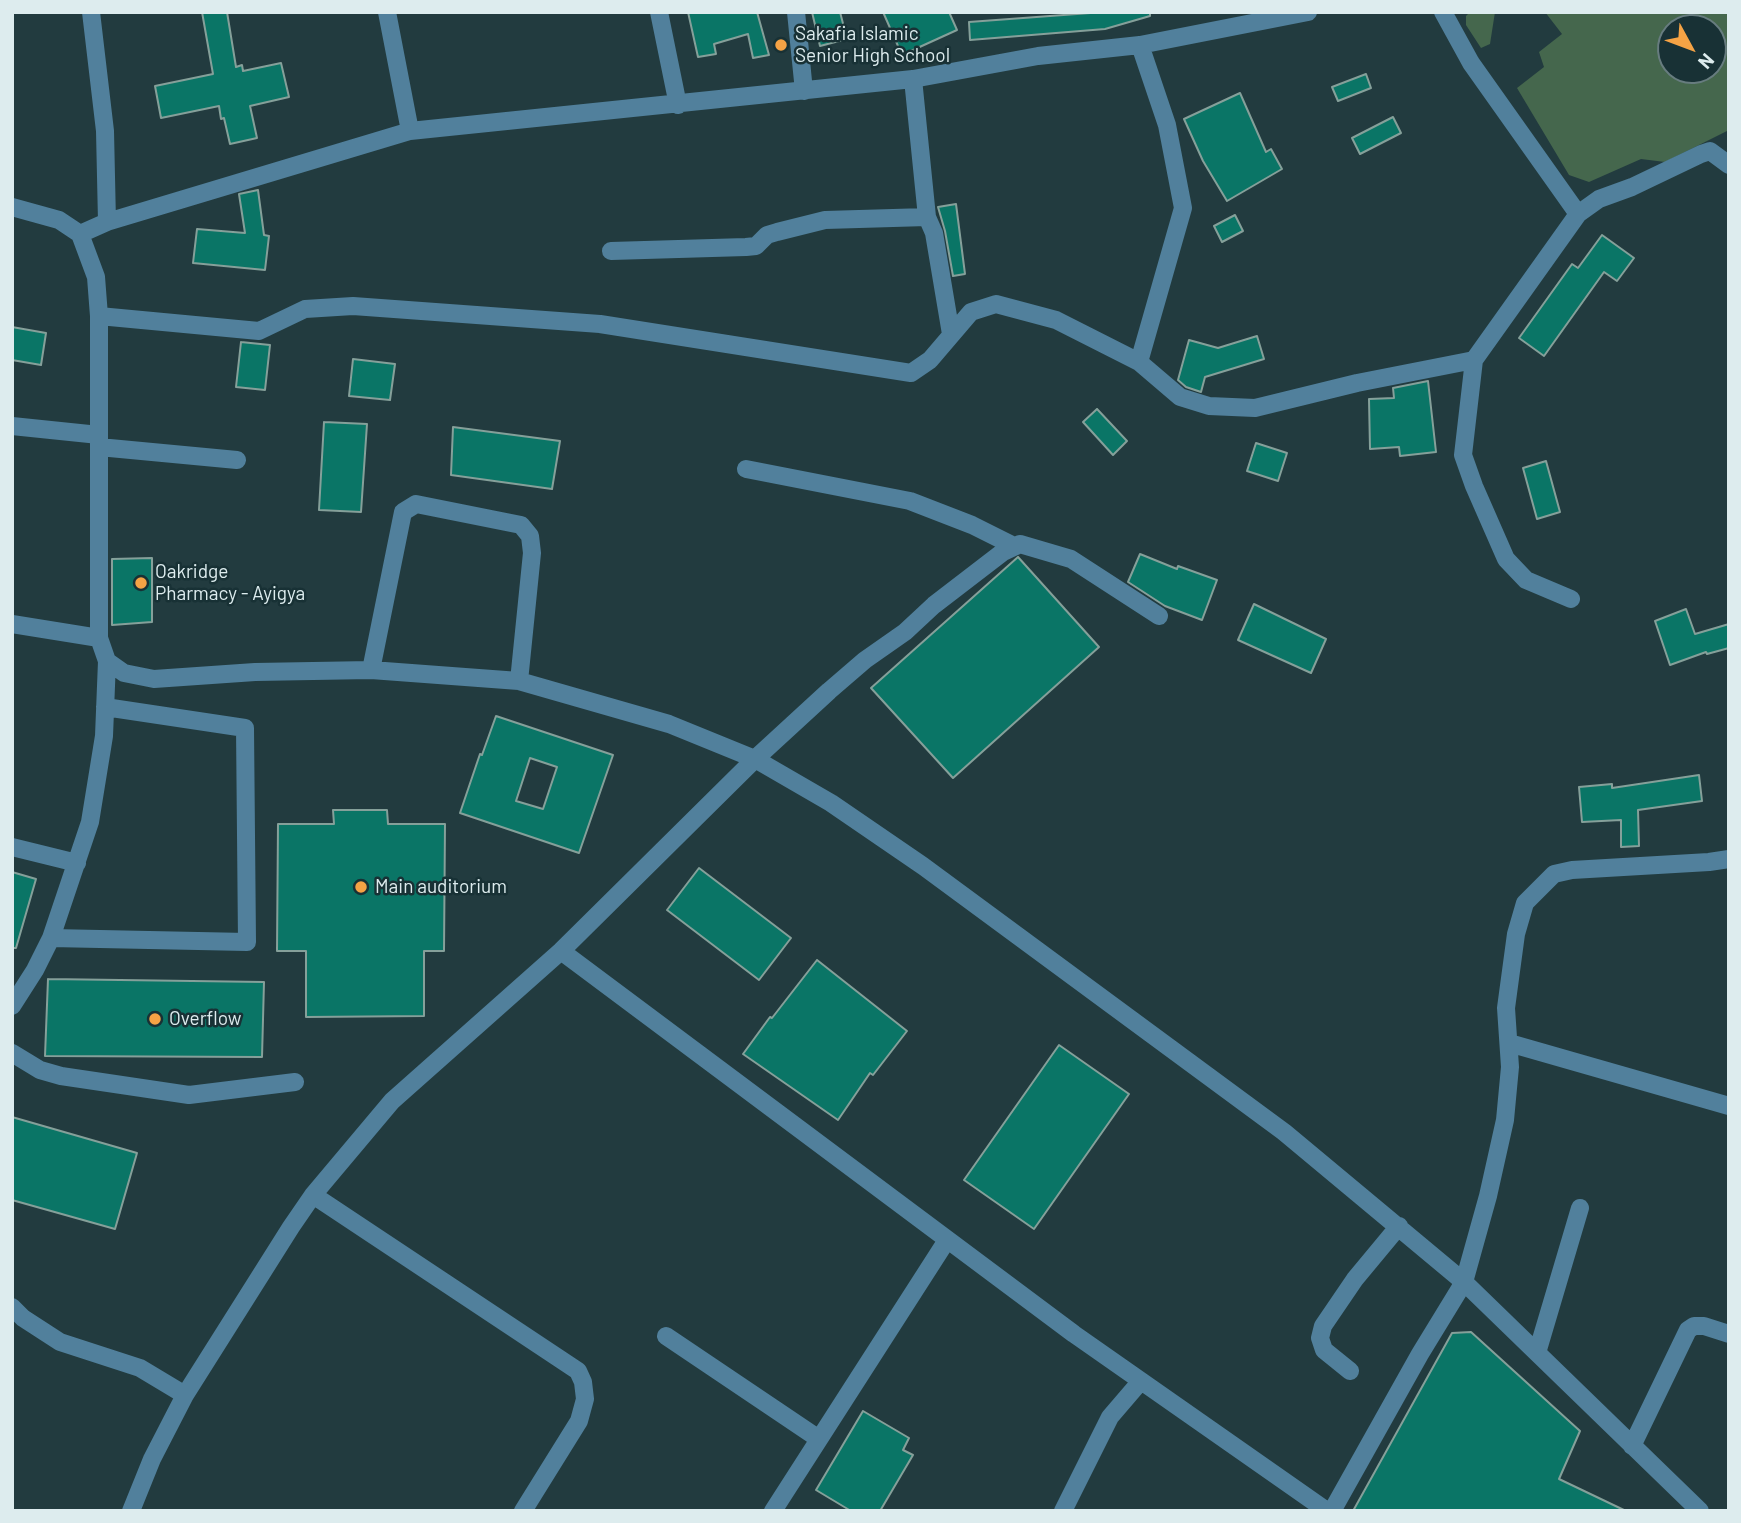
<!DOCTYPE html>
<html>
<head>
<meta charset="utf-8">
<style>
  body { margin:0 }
  #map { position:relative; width:1741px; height:1523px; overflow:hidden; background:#223b3f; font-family:Barlow,sans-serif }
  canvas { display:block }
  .frame { position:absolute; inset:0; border:14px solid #ddecee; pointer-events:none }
  .north { position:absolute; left:1657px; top:14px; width:70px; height:70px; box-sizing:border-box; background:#183135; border:2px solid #677c7f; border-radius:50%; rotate:131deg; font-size:19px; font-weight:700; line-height:28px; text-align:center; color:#ddecee }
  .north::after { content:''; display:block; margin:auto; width:24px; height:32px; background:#f5a345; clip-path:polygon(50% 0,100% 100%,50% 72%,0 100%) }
</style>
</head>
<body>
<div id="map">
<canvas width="1741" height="1523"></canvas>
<div class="frame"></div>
<div class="north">N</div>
</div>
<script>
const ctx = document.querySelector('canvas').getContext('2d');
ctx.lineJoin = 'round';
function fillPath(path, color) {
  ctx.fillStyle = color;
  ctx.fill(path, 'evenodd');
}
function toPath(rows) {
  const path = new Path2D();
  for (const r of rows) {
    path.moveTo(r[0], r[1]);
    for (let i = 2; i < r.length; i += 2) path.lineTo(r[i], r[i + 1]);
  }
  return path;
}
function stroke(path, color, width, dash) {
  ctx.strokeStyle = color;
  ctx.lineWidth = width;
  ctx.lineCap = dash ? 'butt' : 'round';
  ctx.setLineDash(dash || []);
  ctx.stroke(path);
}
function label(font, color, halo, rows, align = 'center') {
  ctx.font = font + ' Barlow,sans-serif';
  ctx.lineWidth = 5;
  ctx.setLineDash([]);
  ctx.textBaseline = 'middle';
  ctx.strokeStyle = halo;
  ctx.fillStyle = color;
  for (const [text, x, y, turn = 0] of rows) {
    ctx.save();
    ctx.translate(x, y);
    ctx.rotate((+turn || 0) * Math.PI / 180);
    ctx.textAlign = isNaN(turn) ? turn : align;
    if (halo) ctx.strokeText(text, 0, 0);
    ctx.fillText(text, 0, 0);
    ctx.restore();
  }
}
fillPath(toPath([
  [1470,12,1495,12,1490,44,1481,48,1466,25,1466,16],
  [1545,12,1729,12,1729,130,1665,162,1641,159,1589,182,1569,175,1517,88,1544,67,1539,52,1562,34],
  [1671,28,1713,28,1713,70,1671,70]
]), '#45674d');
const building = toPath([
  [202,12,227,12,236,67,242,65,243,71,281,63,289,97,250,106,257,138,230,144,224,118,221,119,219,106,161,118,155,86,213,74,202,12],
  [688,12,757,12,769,55,753,58,748,34,714,44,716,54,698,57,688,12],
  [812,12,840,12,847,39,820,46,812,12],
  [883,12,949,12,957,30,902,55,883,12],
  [1104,12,1150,12,1150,16,1105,29,970,40,969,22,1104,12],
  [1366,74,1371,88,1338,101,1332,87,1366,74],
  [1240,93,1266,152,1271,149,1282,169,1227,201,1203,161,1184,119,1240,93],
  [1393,117,1401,133,1360,154,1352,138,1393,117],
  [258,190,264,235,269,236,265,270,193,263,197,229,245,233,239,194,258,190],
  [956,204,965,274,953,276,945,231,938,207,956,204],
  [1235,215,1243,231,1222,242,1214,226,1235,215],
  [1602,235,1634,258,1617,281,1604,272,1544,356,1519,338,1572,264,1578,268,1602,235],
  [12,327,46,333,41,365,12,360,12,327],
  [1257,336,1264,359,1205,377,1201,392,1186,387,1178,380,1189,340,1218,348,1257,336],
  [241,342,270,345,265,390,236,387,241,342],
  [353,359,395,364,390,400,349,396,353,359],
  [1428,381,1436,452,1400,456,1399,447,1370,449,1369,399,1394,398,1393,388,1428,381],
  [1097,409,1127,441,1113,455,1083,422,1097,409],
  [324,422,367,424,361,512,319,510,324,422],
  [453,427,560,441,552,489,451,475,453,427],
  [1256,443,1287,453,1278,481,1247,471,1256,443],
  [1546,461,1560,512,1537,519,1523,468,1546,461],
  [1140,554,1177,569,1178,566,1217,580,1202,620,1165,606,1128,582,1140,554],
  [1018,557,1099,647,953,778,871,688,1018,557],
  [152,558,152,622,112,625,112,559,152,558],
  [1254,604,1326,639,1311,673,1238,640,1254,604],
  [1686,609,1695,634,1729,624,1729,648,1707,654,1706,652,1670,665,1655,621,1686,609],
  [496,716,613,755,579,853,460,813,480,754,482,755,496,716],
  [530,758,557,767,543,809,516,801,530,758],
  [1699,775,1702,801,1638,810,1639,846,1621,847,1621,820,1582,822,1579,787,1612,784,1612,788,1699,775],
  [333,810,387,810,388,824,445,824,444,951,424,951,424,1016,306,1017,306,951,277,951,278,824,334,824,333,810],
  [699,868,791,938,759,980,667,910,699,868],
  [12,872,36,879,16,948,12,948,12,872],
  [817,960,907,1031,873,1075,870,1073,838,1120,743,1054,770,1017,772,1018,817,960],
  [48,979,264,982,262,1057,45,1056,48,979],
  [1059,1045,1129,1094,1034,1229,964,1180,1059,1045],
  [12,1117,137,1153,115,1229,12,1200,12,1117],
  [1471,1332,1580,1431,1559,1479,1626,1511,1353,1511,1452,1333,1471,1332],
  [863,1411,909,1438,903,1450,913,1455,880,1511,851,1511,816,1490,863,1411]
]);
fillPath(building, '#0a7566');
stroke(building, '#85a09a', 2);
stroke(toPath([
  [91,12,105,131,107,222],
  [387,12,410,131],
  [659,12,678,105],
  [796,12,804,91],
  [1443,12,1471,63,1578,214],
  [913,79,927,217],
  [12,207,59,220,80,234,96,277,99,316,99,638,107,661,124,673,154,679,255,672,371,670,519,681,669,724,755,759,831,803,923,866,1284,1132,1464,1282,1700,1511],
  [80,234,107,222,410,131,913,79,1038,56,1140,45,1308,12],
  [611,251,746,247,756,246,767,235,777,232,825,220,927,217,934,233,951,334],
  [99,316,259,331,305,309,353,306,600,324,911,373,930,360,971,312,996,304,1056,320,1139,362,1180,397,1209,406,1255,408,1357,383,1474,360],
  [1139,362,1183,208,1167,125,1140,45],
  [12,426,99,435],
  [99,447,237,460],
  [746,469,910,501,972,525,1014,546],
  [1571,599,1526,580,1506,559,1474,486,1463,455,1474,360,1578,214,1599,199,1632,187,1701,154,1710,151,1729,165],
  [12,624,99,638],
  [371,670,403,512,416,504,521,525,530,536,532,553,519,681],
  [12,847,77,863],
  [51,938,247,942,245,728,105,707],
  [561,951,1074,1334,1327,1511],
  [12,1006,35,970,51,938,90,822,104,736,107,661],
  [1509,1043,1729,1106],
  [12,1053,40,1070,61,1076,189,1095,295,1082],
  [313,1195,578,1371,583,1382,585,1399,579,1421,523,1511],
  [12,1307,23,1318,60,1342,140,1368,185,1395],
  [666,1336,819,1439],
  [1537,1353,1580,1208],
  [1350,1371,1324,1350,1320,1338,1323,1326,1355,1279,1399,1226],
  [1632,1446,1688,1330,1694,1326,1704,1326,1729,1334],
  [131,1511,152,1459,185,1395,291,1227,313,1195,392,1101,561,951,755,759,829,691,865,660,905,632,934,605,1003,552,1020,544,1071,559,1159,616],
  [773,1511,947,1240],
  [1063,1511,1110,1417,1140,1382],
  [1332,1511,1420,1354,1464,1282,1488,1196,1505,1120,1510,1067,1506,1008,1516,934,1525,903,1554,874,1572,870,1709,862,1729,859]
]), '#51809c', 18);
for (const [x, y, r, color] of [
  [781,45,7,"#f5a345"],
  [141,583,7,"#f5a345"],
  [361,887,7,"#f5a345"],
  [155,1019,7,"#f5a345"]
]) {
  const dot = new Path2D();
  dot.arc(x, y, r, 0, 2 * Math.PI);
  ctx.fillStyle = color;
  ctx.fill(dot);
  stroke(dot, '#183135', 2.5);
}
label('19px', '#ddecee', '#183135', [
  ["Sakafia Islamic",795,34],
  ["Senior High School",795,56],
  ["Oakridge",155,572],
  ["Pharmacy - Ayigya",155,594],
  ["Main auditorium",375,887],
  ["Overflow",169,1019]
], 'left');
</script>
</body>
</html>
